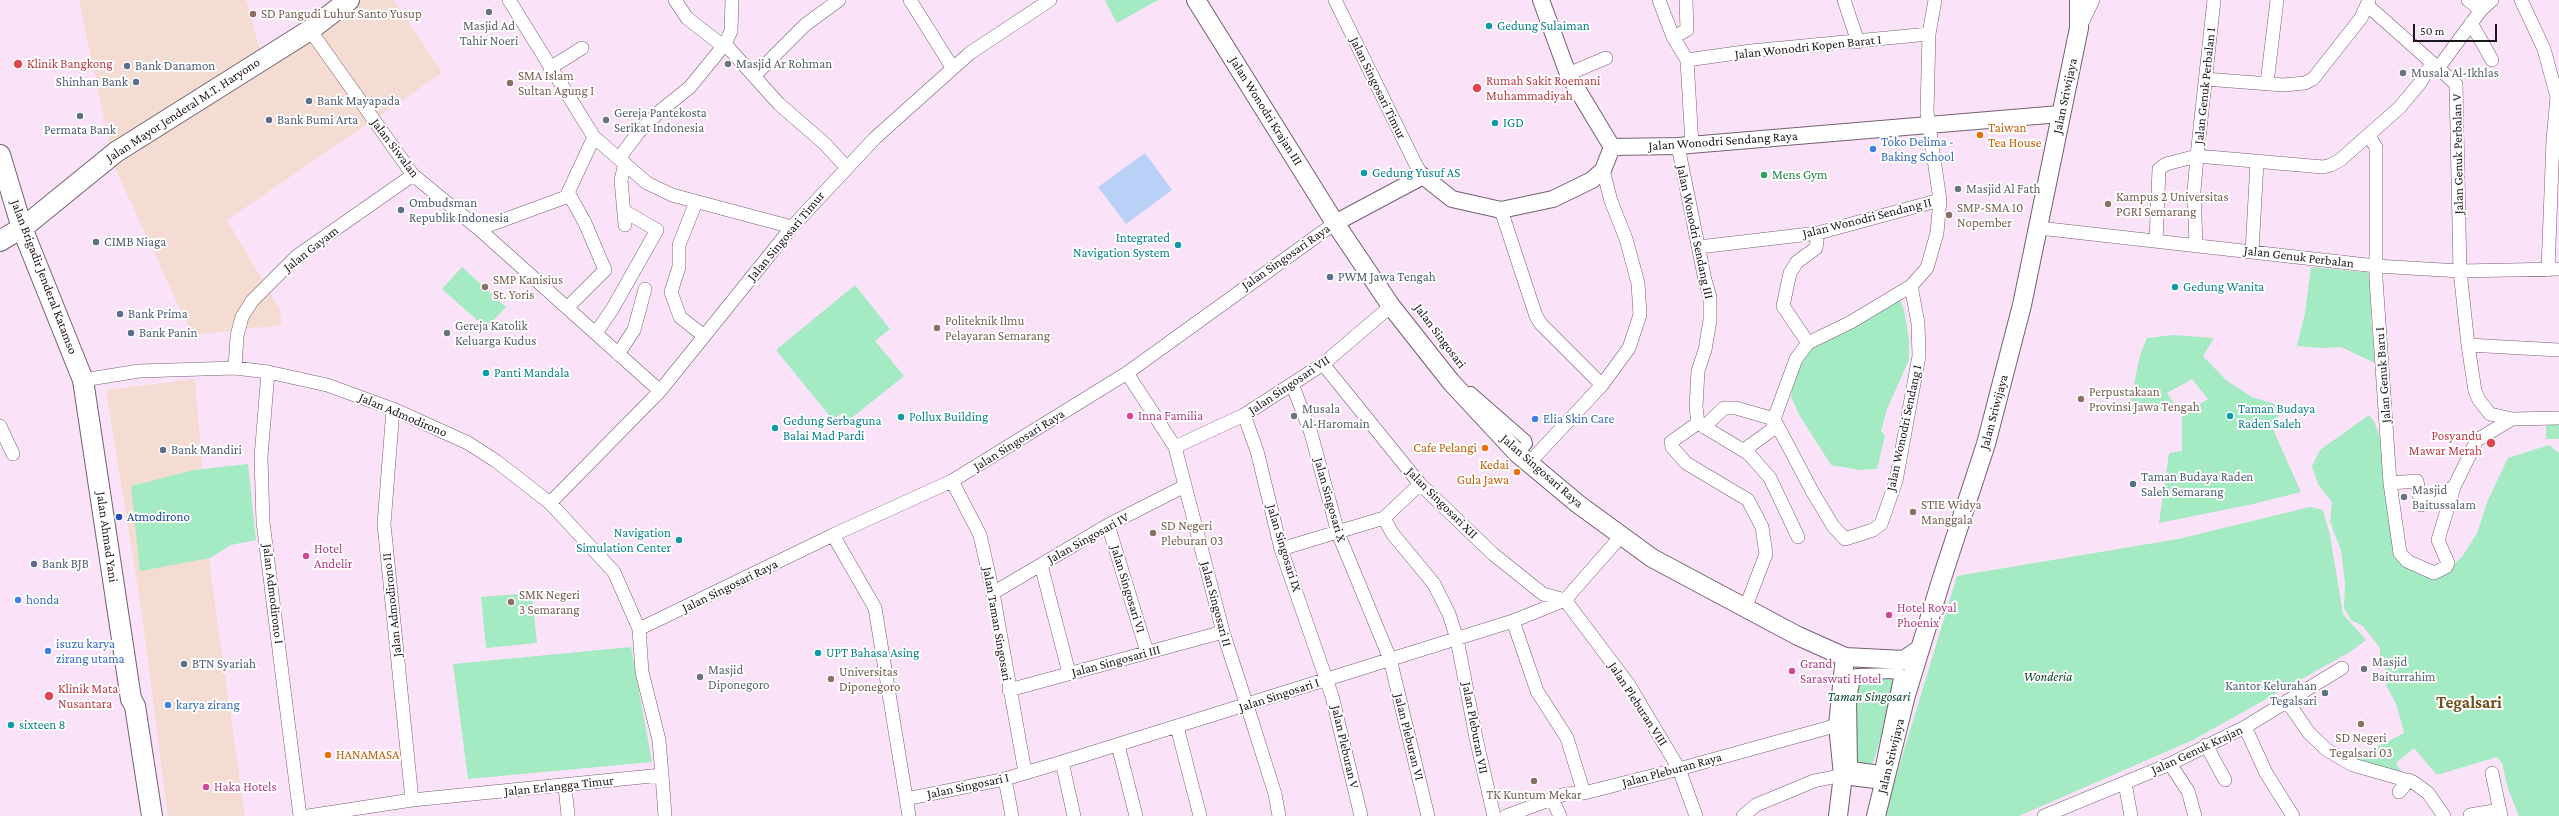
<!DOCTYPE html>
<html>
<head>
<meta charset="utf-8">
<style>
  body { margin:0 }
  #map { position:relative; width:2559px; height:816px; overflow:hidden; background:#fae3f8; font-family:"Crimson Pro",serif }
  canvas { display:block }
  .scale { position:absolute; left:2413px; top:24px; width:84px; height:18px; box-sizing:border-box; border:2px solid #1e161d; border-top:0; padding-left:5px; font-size:12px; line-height:14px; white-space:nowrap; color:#1e161d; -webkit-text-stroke:3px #fff; paint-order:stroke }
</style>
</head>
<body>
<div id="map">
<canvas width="2559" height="816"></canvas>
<div class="scale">50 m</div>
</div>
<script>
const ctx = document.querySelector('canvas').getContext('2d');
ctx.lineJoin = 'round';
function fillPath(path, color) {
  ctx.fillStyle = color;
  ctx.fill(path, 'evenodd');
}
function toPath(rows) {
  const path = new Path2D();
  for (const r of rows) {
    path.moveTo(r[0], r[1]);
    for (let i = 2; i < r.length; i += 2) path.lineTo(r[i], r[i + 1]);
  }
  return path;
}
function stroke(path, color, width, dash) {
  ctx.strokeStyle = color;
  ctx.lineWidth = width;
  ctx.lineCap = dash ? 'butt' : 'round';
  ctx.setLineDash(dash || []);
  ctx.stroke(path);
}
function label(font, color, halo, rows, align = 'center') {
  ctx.font = font + ' "Crimson Pro",serif';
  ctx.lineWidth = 4;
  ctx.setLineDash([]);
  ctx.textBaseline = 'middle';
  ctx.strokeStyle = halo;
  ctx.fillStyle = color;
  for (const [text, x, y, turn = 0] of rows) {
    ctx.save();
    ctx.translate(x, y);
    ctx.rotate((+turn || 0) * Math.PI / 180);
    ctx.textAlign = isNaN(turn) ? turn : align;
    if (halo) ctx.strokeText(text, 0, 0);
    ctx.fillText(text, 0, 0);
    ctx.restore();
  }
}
fillPath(toPath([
  [79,0,246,0,263,60,363,0,394,0,442,73,227,220,279,308,282,325,192,335,114,166],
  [195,379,211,576,245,816,168,816,141,608,106,390]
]), '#f4dcd2');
fillPath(toPath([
  [1107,0,1158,0,1117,23,1105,1],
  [462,267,506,307,486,328,442,289],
  [2311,267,2372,273,2371,319,2375,363,2341,347,2321,348,2297,346,2305,313],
  [855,285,890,329,875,341,904,376,849,420,842,413,833,420,776,350],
  [1898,294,1904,310,1909,340,1909,360,1887,409,1881,431,1885,436,1877,469,1860,470,1831,465,1801,418,1791,397,1794,376,1803,353],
  [2174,335,2214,338,2203,356,2227,381,2252,397,2284,407,2272,427,2301,492,2253,504,2159,523,2169,453,2182,451,2182,414,2208,399,2192,379,2167,393,2175,405,2159,411,2128,414,2140,355,2147,338],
  [2369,415,2374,421,2381,441,2391,536,2401,561,2450,568,2462,557,2477,533,2488,500,2508,458,2549,445,2559,453,2559,816,2519,816,2508,789,2502,763,2497,757,2440,774,2436,774,2414,748,2396,763,2403,774,2352,760,2404,733,2397,706,2386,685,2388,674,2380,660,2380,648,2363,626,2351,620,2344,608,2345,584,2341,551,2330,521,2332,502,2318,484,2312,466,2320,450],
  [2546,422,2559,423,2559,439,2546,439],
  [248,464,256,540,231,545,210,558,140,571,131,486,194,470],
  [2310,507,2323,510,2330,535,2343,614,2366,640,2350,652,2193,740,2019,816,1884,816,1957,576,2178,539],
  [532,593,537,643,486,648,481,597],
  [631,647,652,762,468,779,453,664],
  [1903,667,1870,772,1846,768,1848,673]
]), '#a4eac3');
fillPath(toPath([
  [1145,153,1172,190,1126,224,1098,187]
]), '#bad1f7');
const pedestrian = toPath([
  [1471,392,1526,440,1527,444,1517,453],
  [1900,673,1880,771,1852,767,1851,698,1856,674,1900,673]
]);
const minor = toPath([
  [509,0,594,137,647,183,672,195,792,227],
  [675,0,687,18,723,46],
  [732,0,731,31,725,44,779,104,825,144,846,167],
  [910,0,952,67],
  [1335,0,1417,167,1423,176],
  [1659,0,1673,37,1687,60,1692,145],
  [1844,0,1858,42],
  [2468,0,2481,10,2483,2],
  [2521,0,2544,49,2557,97,2553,140,2548,270],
  [2367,5,2456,84,2460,271,2468,345,2475,391,2479,400,2490,414,2512,419,2559,418],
  [2471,23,2492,60],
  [2080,27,2093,0],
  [310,30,413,175,479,229,660,391],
  [1673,37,1687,30,1686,0],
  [1687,60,1751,51,1929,34],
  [2439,67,2481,10,2492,0],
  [550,68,582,48],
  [1568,74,1606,58],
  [755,75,805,25,839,0],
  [2205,79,2283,85,2305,83,2313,79,2361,18,2369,0],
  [2267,83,2277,0],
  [2368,135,2376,147,2376,279,2390,483,2400,553,2407,561,2434,573,2446,567,2448,563,2438,540,2454,487,2477,440,2512,419],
  [1678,146,1705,280,1710,297,1710,320,1705,350,1698,371,1696,407,1698,423,1749,454,1770,478,1798,537],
  [620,157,638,133,659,112,690,87,725,44],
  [696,202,679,245,679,267,671,292,680,317,704,336],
  [1501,210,1536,316,1541,324,1602,385],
  [625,225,621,180,625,163],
  [2039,228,2376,266,2460,271,2559,269],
  [479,229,566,197,594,137],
  [2156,241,2159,169,2166,164,2197,156,2214,0],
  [2196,245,2194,191,2197,156,2323,167,2331,165,2340,160,2399,108,2420,83,2432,63],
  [1699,247,1818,233,1940,200],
  [2252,252,2257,162],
  [1911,286,1918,323,1919,356,1896,481,1881,524,1873,530,1845,539,1833,526,1812,491,1774,419,1796,359,1808,343,1851,322,1911,286,1927,268,1937,233,1940,200,1927,112,1929,34,1935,0],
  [567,308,605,270,585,223,569,194],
  [596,333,613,308,657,230,624,211],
  [1808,343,1783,306,1790,273,1797,262,1816,248,1818,233],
  [2468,345,2559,350],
  [618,354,634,330,645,289],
  [1323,364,1420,484,1493,554,1543,594,1565,600,1629,685,1679,769,1696,816],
  [235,368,237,336,242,317,252,301,297,256,413,175],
  [268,372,261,457,263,522,300,816],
  [1127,373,1175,447,1223,632,1252,721,1275,794,1279,816],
  [83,380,139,371,235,368,268,372,327,385,393,409,468,443,496,461,550,503,614,572,639,629,642,672,659,740,662,775,412,800,308,816],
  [1292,384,1311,433,1338,533,1390,659,1428,816],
  [393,409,384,524,412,800],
  [1244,415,1257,451,1281,549,1332,696,1361,816],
  [1698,423,1671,442,1672,447,1686,463,1748,500,1762,527,1766,554,1745,609],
  [0,426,13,454],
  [1704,427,1724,408,1736,408,1774,419,1773,429,1744,450],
  [1175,447,1244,415,1323,364,1391,306],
  [1529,463,1602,385,1629,348,1640,315,1638,283,1626,239,1611,201,1603,170],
  [952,481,980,535,993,593,1025,772],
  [2390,483,2417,481,2421,505,2454,487],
  [550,503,660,391,792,227,875,138,970,53,1050,0],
  [1384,518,1392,533,1434,584,1449,614,1457,639,1476,738,1494,816],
  [1108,525,1147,652],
  [833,535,875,608,909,816],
  [1281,549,1384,518,1420,484],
  [1041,565,1069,673],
  [993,593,1108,525,1185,486],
  [1513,621,1537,691,1567,738,1584,793],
  [639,629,833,535,952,481,1127,373,1335,223],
  [1009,690,1223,632],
  [2287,701,2309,733,2327,750,2353,765,2413,782,2428,793,2444,816],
  [1177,727,1200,816],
  [2245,727,2266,773,2293,816],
  [1118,745,1136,816],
  [2206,745,2225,780],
  [1062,762,1074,816],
  [2170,764,2188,791,2195,816],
  [2492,773,2501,816],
  [662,775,665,816],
  [1005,779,1012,816],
  [2125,783,2131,816],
  [565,786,568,816],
  [2399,792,2409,780],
  [906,799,1005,779,1062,762,1513,621,1565,600,1622,535],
  [1552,799,1560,816],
  [2470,815,2500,810],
  [1506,816,1565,794,1584,793,1679,769,1838,725],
  [1743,816,1756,805,1814,781,1843,775],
  [2044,816,2170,764,2245,727,2342,668]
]);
const tertiary = toPath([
  [1541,0,1568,74,1612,147],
  [1335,223,1423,176,1452,199,1501,210,1553,199,1592,180,1603,170,1612,147,1678,146,2060,114]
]);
const secondary = toPath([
  [1196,0,1335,223,1391,306,1451,382,1517,453,1578,504,1652,558,1798,636,1845,657,1904,660,1920,649],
  [1843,775,1884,780],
  [1838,816,1843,775,1838,725,1845,657],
  [1876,816,1906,695,1941,581,1986,444,2022,305,2079,28,2079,0]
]);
const primary = toPath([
  [0,155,22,228,83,380,131,699,135,706,152,816],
  [0,241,25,226,116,152,310,30,349,0]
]);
stroke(pedestrian, '#746072', 12);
stroke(minor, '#746072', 14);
stroke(tertiary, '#746072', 18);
stroke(secondary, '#746072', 20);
stroke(primary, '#746072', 22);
stroke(pedestrian, '#fff', 10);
stroke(minor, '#fff', 13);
stroke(tertiary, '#fff', 16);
stroke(secondary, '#fff', 18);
stroke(primary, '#fff', 20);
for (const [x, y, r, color] of [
  [489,12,4,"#6b7280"],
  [253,14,4,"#8d6e63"],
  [1489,26,4,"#0f9aa8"],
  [18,64,5,"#e0444e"],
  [728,64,4,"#6b7280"],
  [127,66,4,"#5c6f8a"],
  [2403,73,4,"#6b7280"],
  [136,82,4,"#5c6f8a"],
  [510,83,4,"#8d6e63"],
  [1477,88,5,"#e0444e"],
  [309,101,4,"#5c6f8a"],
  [80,116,4,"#5c6f8a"],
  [269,120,4,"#5c6f8a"],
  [606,120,4,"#6b7280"],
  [1495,123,4,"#0f9aa8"],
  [1980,135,4,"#e8710a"],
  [1873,149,4,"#3f7fe0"],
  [1364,173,4,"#0f9aa8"],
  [1764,175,4,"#2e9e5b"],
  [1958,189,4,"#6b7280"],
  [2108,204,4,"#8d6e63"],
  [401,210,4,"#5c6f8a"],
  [1949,215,4,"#8d6e63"],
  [96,242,4,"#5c6f8a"],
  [1178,245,4,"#0f9aa8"],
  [1330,277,4,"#5c6f8a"],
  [485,287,4,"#8d6e63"],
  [2175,287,4,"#0f9aa8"],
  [120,314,4,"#5c6f8a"],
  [937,328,4,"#8d6e63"],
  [131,333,4,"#5c6f8a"],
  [447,333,4,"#6b7280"],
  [486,373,4,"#0f9aa8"],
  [2081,399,4,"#8d6e63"],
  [1130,416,4,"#d1479c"],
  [1294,416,4,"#6b7280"],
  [2230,416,4,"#0f9aa8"],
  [901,417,4,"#0f9aa8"],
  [1535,419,4,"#3f7fe0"],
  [775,428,4,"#0f9aa8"],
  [2491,443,5,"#e0444e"],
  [1485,448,4,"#e8710a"],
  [163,450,4,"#5c6f8a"],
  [1517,472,4,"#e8710a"],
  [2133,484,4,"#5c6f8a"],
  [2404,497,4,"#6b7280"],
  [1913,512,4,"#8d6e63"],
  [119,517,4,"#1a4fb4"],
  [1153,533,4,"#8d6e63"],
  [679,540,4,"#0f9aa8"],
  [306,556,4,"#d1479c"],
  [34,564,4,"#5c6f8a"],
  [18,600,4,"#3f7fe0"],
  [511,602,4,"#8d6e63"],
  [1889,615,4,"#d1479c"],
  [48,651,4,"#3f7fe0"],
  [818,653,4,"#0f9aa8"],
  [184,664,4,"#5c6f8a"],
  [2364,669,4,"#6b7280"],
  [1792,671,4,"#d1479c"],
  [700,677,4,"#6b7280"],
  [831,679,4,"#8d6e63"],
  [2325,693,4,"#5c6f8a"],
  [49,696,5,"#e0444e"],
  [168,705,4,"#3f7fe0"],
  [2361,724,4,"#8d6e63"],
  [11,725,4,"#0f9aa8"],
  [328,755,4,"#e8710a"],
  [1534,781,4,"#8d6e63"],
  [206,787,4,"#d1479c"]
]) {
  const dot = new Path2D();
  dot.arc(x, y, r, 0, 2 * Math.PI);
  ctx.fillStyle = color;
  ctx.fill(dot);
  stroke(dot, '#fff', 1.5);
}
label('13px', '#785e54', '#fff', [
  ["SD Pangudi Luhur Santo Yusup",261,14],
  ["SMA Islam",518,76],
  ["Sultan Agung I",518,91],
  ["Kampus 2 Universitas",2116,197],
  ["PGRI Semarang",2116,212],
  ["SMP-SMA 10",1957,208],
  ["Nopember",1957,223],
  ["SMP Kanisius",493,280],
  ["St. Yoris",493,295],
  ["Politeknik Ilmu",945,321],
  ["Pelayaran Semarang",945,336],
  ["Perpustakaan",2089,392],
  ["Provinsi Jawa Tengah",2089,407],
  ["STIE Widya",1921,505],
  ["Manggala",1921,520],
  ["SD Negeri",1161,526],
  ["Pleburan 03",1161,541],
  ["SMK Negeri",519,595],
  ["3 Semarang",519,610],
  ["Universitas",839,672],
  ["Diponegoro",839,687],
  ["SD Negeri",2361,738,"center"],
  ["Tegalsari 03",2361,753,"center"],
  ["TK Kuntum Mekar",1534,795,"center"]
], 'left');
label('13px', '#5b616d', '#fff', [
  ["Masjid Ad",489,26,"center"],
  ["Tahir Noeri",489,41,"center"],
  ["Masjid Ar Rohman",736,64],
  ["Musala Al-Ikhlas",2411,73],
  ["Gereja Pantekosta",614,113],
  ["Serikat Indonesia",614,128],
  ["Masjid Al Fath",1966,189],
  ["Gereja Katolik",455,326],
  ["Keluarga Kudus",455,341],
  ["Musala",1302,409],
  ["Al-Haromain",1302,424],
  ["Masjid",2412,490],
  ["Baitussalam",2412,505],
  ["Masjid",2372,662],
  ["Baiturrahim",2372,677],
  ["Masjid",708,670],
  ["Diponegoro",708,685]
], 'left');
label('13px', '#0d838f', '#fff', [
  ["Gedung Sulaiman",1497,26],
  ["IGD",1503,123],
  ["Gedung Yusuf AS",1372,173],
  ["Integrated",1170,238,"right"],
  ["Navigation System",1170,253,"right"],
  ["Gedung Wanita",2183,287],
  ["Panti Mandala",494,373],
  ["Taman Budaya",2238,409],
  ["Raden Saleh",2238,424],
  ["Pollux Building",909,417],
  ["Gedung Serbaguna",783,421],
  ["Balai Mad Pardi",783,436],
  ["Navigation",671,533,"right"],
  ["Simulation Center",671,548,"right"],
  ["UPT Bahasa Asing",826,653],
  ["sixteen 8",19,725]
], 'left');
label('13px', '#1e161d', '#fff', [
  ["Jalan Wonodri Kopen Barat I",1808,47,-6],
  ["Jalan Genuk Perbalan I",2205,86,-84],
  ["Jalan Singosari Timur",1378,88,64],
  ["Jalan Sriwijaya",2065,96,-78],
  ["Jalan Mayor Jenderal M.T. Haryono",183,110,-33],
  ["Jalan Wonodri Krajan III",1266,111,58],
  ["Jalan Wonodri Sendang Raya",1723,141,-4],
  ["Jalan Siwalan",395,148,53],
  ["Jalan Genuk Perbalan V",2458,154,-91],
  ["Jalan Wonodri Sendang II",1867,218,-14],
  ["Jalan Wonodri Sendang III",1695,232,78],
  ["Jalan Singosari Timur",786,236,-50],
  ["Jalan Gayam",311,249,-38],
  ["Jalan Singosari Raya",1286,257,-35],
  ["Jalan Genuk Perbalan",2299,257,7],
  ["Jalan Brigadir Jenderal Katamso",44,277,69],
  ["Jalan Singosari",1440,336,53],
  ["Jalan Genuk Baru I",2383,375,-94],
  ["Jalan Singosari VII",1289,385,-34],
  ["Jalan Sriwijaya",1994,412,-75],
  ["Jalan Admodirono",403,415,23],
  ["Jalan Wonodri Sendang I",1904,428,-78],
  ["Jalan Singosari Raya",1019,440,-32],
  ["Jalan Singosari Raya",1542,471,41],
  ["Jalan Singosari X",1330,500,74],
  ["Jalan Singosari XII",1442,503,45],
  ["Jalan Ahmad Yani",107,537,82],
  ["Jalan Singosari IV",1088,538,-29],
  ["Jalan Singosari IX",1284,548,73],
  ["Jalan Singosari Raya",730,586,-26],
  ["Jalan Singosari VI",1128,589,73],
  ["Jalan Admodirono I",273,594,83],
  ["Jalan Singosari II",1216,604,75],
  ["Jalan Admodirono II",392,605,-96],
  ["Jalan Taman Singosari",997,624,80],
  ["Jalan Singosari III",1116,661,-15],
  ["Jalan Singosari I",1279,695,-18],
  ["Jalan Pleburan VIII",1638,704,57],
  ["Jalan Pleburan VII",1475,728,79],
  ["Jalan Pleburan VI",1409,737,76],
  ["Jalan Pleburan V",1345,747,77],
  ["Jalan Genuk Krajan",2197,750,-25],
  ["Jalan Sriwijaya",1891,756,-76],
  ["Jalan Pleburan Raya",1672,770,-15],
  ["Jalan Erlangga Timur",559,786,-6],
  ["Jalan Singosari I",968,786,-12]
]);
label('13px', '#be3a42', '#fff', [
  ["Klinik Bangkong",27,64],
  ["Rumah Sakit Roemani",1486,81],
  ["Muhammadiyah",1486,96],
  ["Posyandu",2482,436,"right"],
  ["Mawar Merah",2482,451,"right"],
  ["Klinik Mata",58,689],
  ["Nusantara",58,704]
], 'left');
label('13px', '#4e5e75', '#fff', [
  ["Bank Danamon",135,66],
  ["Shinhan Bank",128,82,"right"],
  ["Bank Mayapada",317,101],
  ["Bank Bumi Arta",277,120],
  ["Permata Bank",80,130,"center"],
  ["Ombudsman",409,203],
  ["Republik Indonesia",409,218],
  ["CIMB Niaga",104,242],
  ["PWM Jawa Tengah",1338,277],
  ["Bank Prima",128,314],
  ["Bank Panin",139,333],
  ["Bank Mandiri",171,450],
  ["Taman Budaya Raden",2141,477],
  ["Saleh Semarang",2141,492],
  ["Bank BJB",42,564],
  ["BTN Syariah",192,664],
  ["Kantor Kelurahan",2317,686,"right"],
  ["Tegalsari",2317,701,"right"]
], 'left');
label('13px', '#c56008', '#fff', [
  ["Taiwan",1988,128],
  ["Tea House",1988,143],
  ["Cafe Pelangi",1477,448,"right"],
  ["Kedai",1509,465,"right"],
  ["Gula Jawa",1509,480,"right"],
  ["HANAMASA",336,755]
], 'left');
label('13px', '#366cbe', '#fff', [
  ["Toko Delima -",1881,142],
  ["Baking School",1881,157],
  ["Elia Skin Care",1543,419],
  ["honda",26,600],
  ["isuzu karya",56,644],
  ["zirang utama",56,659],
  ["karya zirang",176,705]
], 'left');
label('13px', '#27864d', '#fff', [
  ["Mens Gym",1772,175]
], 'left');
label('13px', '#b23c85', '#fff', [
  ["Inna Familia",1138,416],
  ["Hotel",314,549],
  ["Andelir",314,564],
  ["Hotel Royal",1897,608],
  ["Phoenix",1897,623],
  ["Grand",1800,664],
  ["Saraswati Hotel",1800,679],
  ["Haka Hotels",214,787]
], 'left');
label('13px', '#164399', '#fff', [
  ["Atmodirono",127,517]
], 'left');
label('italic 13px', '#0b482e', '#fff', [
  ["Wonderia",2048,677],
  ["Taman Singosari",1869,697]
]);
label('bold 17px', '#6f501b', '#fff', [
  ["Tegalsari",2469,703]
]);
</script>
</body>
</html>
